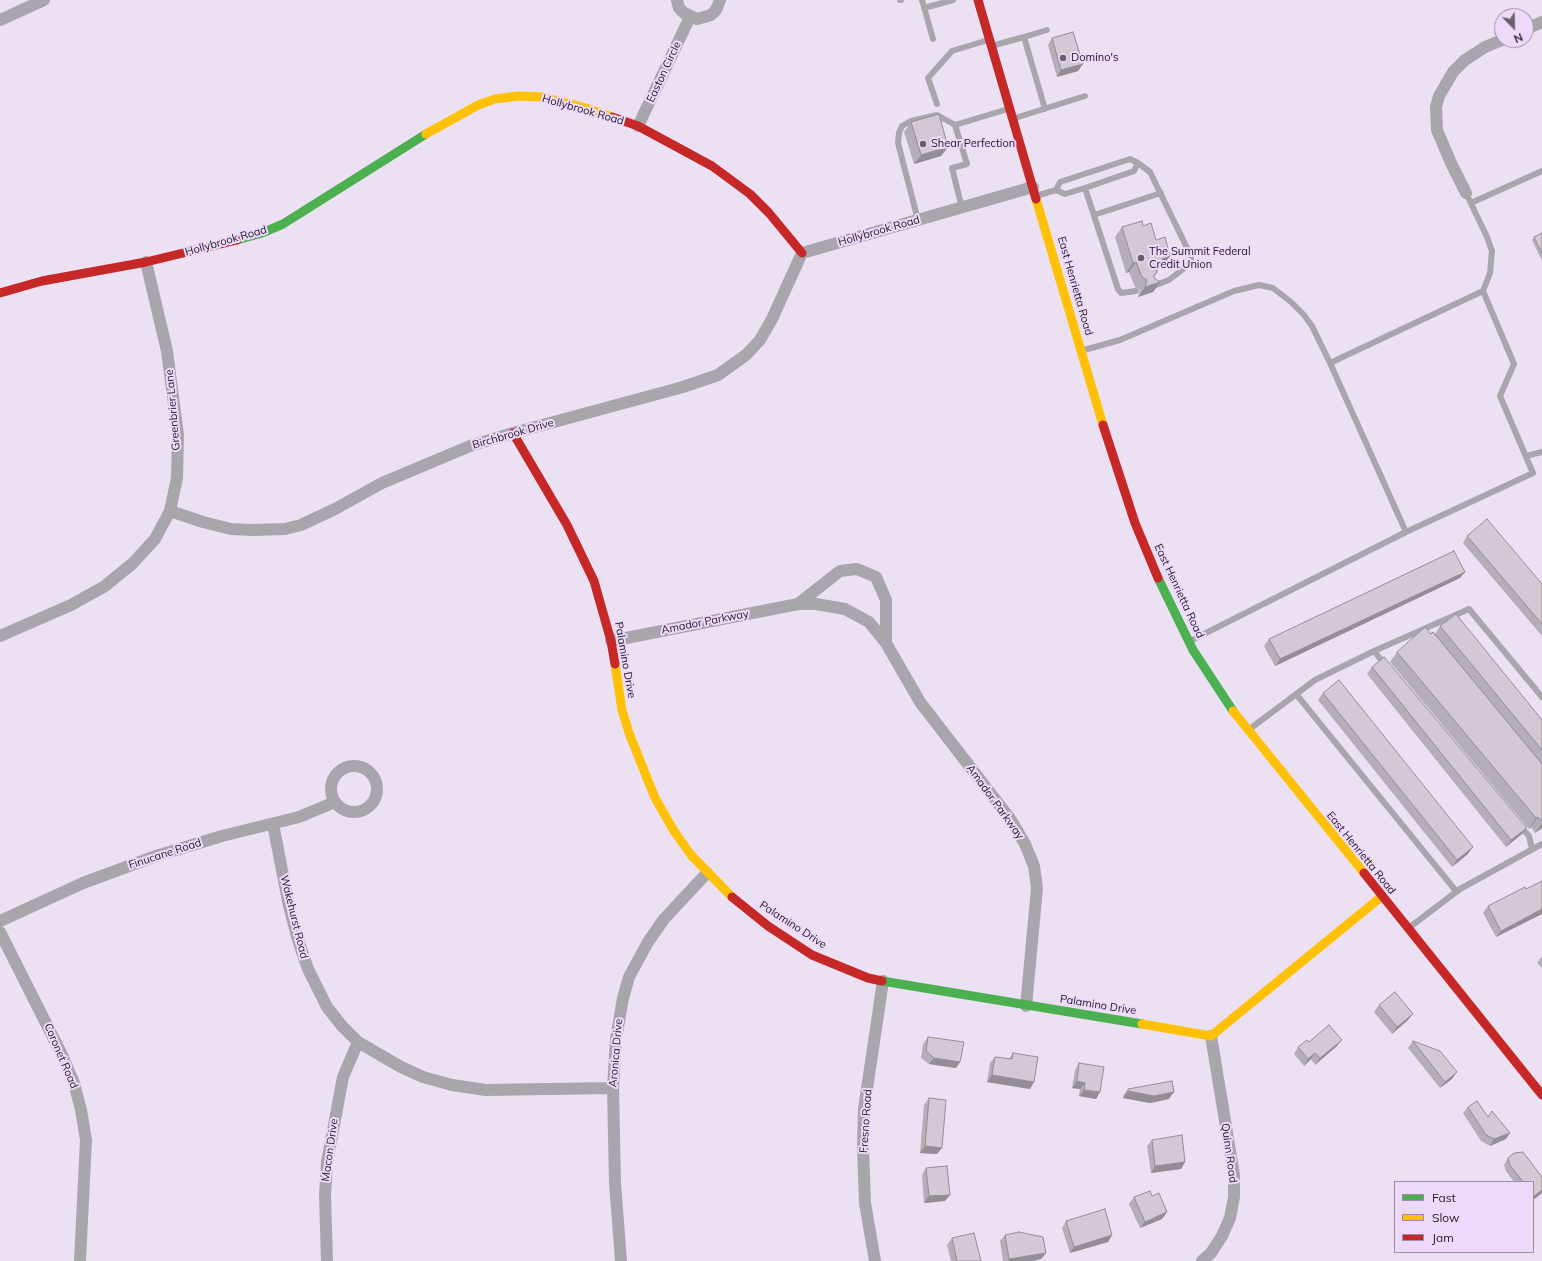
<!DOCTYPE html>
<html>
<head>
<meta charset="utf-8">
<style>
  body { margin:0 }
  #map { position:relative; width:1542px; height:1261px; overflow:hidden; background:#ece1f3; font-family:Mulish,sans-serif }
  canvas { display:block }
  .legend { position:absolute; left:1394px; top:1181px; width:140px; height:72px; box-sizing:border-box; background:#eddafa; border:1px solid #9b8da5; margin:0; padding:5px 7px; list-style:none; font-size:12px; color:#211a25 }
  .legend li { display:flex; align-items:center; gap:8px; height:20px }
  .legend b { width:20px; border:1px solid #9b8da5 }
  .north { position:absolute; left:1494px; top:8px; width:40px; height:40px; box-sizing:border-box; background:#eddafa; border:1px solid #9b8da5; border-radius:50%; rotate:157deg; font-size:11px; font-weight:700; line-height:16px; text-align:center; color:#211a25 }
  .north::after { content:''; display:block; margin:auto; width:14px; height:18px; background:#68606d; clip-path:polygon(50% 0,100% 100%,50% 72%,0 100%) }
</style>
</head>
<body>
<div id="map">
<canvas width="1542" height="1261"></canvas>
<ul class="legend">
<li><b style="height:5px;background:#4caf50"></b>Fast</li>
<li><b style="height:5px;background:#ffc107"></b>Slow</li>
<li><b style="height:5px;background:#c62828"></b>Jam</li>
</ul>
<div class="north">N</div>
</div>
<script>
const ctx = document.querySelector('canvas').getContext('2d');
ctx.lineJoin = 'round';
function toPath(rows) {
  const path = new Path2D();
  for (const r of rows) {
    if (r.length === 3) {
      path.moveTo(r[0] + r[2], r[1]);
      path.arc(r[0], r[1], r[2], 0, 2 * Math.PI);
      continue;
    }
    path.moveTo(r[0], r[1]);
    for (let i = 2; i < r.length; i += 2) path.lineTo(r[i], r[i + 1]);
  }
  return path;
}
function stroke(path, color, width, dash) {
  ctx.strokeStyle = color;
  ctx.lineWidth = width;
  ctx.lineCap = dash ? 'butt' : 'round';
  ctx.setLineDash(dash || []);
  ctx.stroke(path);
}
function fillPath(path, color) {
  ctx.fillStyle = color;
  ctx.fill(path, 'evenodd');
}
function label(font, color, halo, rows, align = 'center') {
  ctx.font = font + ' Mulish,sans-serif';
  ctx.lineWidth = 4;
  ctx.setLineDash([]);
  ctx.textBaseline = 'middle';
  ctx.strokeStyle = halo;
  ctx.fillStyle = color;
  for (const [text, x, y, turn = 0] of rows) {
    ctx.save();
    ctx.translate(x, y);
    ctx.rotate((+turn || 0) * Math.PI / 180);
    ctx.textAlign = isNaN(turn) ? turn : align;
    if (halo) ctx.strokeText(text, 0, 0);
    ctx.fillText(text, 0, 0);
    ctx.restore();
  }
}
stroke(toPath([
  [900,0,901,0],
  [922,0,933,39],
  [924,8,953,0],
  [995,45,1024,37],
  [937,104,928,78,952,51,988,40],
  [1045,109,1024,37,1047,30],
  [1015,118,1085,96],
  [1085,188,1118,289,1121,293,1136,291],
  [1056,190,1060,182,1130,159,1138,163,1150,172,1191,256,1191,261,1187,266,1169,280,1151,287],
  [1039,195,1056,190,1065,194,1085,188,1134,171,1138,163],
  [1471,203,1542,171],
  [962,208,952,168,967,164,955,125,1008,109],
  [1094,215,1161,193],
  [918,220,898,143,899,133,902,126,911,121,937,115,955,125],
  [1084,350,1120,340,1234,291,1259,285,1273,288,1291,302,1304,315,1312,326,1330,363,1483,291],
  [1330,363,1406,532],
  [1526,456,1542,452],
  [1192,640,1406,532,1533,473,1500,396,1514,364,1483,291,1490,273,1492,251,1487,237,1466,193],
  [1374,651,1386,666],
  [1296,694,1456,891],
  [1251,728,1315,680,1374,651,1469,609,1542,697],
  [1519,825,1529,836,1532,849],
  [1410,927,1460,889,1542,844]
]), '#a8a5ad', 6);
stroke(toPath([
  [677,0,679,8,684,13,697,19,711,15,716,10,720,0],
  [0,20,44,0],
  [1526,29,1542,22],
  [638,126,690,17],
  [1466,193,1451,163,1437,130,1436,107,1439,96,1453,72,1465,60,1485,47,1502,40],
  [170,511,203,522,231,529,253,530,285,529,301,525,335,509,382,483,470,446,513,433,683,387,718,375,746,355,760,340,772,319,802,253,1033,187],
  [798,604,840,571,857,569,876,577,886,600,886,643],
  [0,636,71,605,105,586,133,563,155,539,170,511,177,478,178,435,167,351,146,262],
  [611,641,798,604,816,604,845,609,869,622,886,643,920,702,1011,820,1025,844,1034,866,1037,888,1026,1006],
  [354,789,23],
  [273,824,289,906,298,940,308,969,327,1007,342,1026,358,1042,401,1067,423,1077,452,1085,486,1090,613,1088],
  [0,921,83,883,156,856,222,836,299,817,335,802],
  [0,932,62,1055,74,1083,81,1110,86,1140,80,1261],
  [327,1261,325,1195,327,1162,343,1077,358,1042],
  [621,1261,615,1183,613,1088,616,1039,623,998,629,977,648,942,664,919,707,873],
  [875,1261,865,1203,863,1147,864,1109,883,981],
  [1202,1261,1211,1253,1222,1236,1230,1218,1234,1197,1234,1175,1211,1036]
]), '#a8a5ad', 12);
stroke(toPath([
  [237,240,262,233,283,224,426,134],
  [1158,578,1193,650,1233,711],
  [882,981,1142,1024]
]), '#4caf50', 9);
stroke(toPath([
  [426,134,478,105,495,99,518,96,543,97,586,108,612,117],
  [1036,199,1103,425],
  [615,664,622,710,629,733,655,798,674,831,691,855,732,897],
  [1233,711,1364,873],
  [1142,1024,1211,1036,1381,897]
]), '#ffc107', 9);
stroke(toPath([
  [978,0,1036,199],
  [612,117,638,126,712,166,750,194,769,213,802,253],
  [0,293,42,281,146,262,237,240],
  [1103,425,1135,523,1158,578],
  [513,433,567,525,594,581,611,641,615,664],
  [1364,873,1542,1095],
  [732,897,768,926,812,955,868,978,882,981]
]), '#c62828', 9);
fillPath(toPath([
  [1052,38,1083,64,1078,71,1057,77,1048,45],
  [911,122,948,147,941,156,914,164,904,132],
  [1143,226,1163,266,1160,267,1154,277,1154,278,1160,282,1153,292,1138,297,1140,290,1135,287,1129,272,1126,273,1115,237,1122,227],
  [1542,233,1542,261,1532,240,1534,237],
  [1467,536,1542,584,1542,636,1463,543],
  [1465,572,1460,578,1275,666,1264,646,1269,639],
  [1440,626,1542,720,1542,828,1535,833,1531,827,1529,829,1390,662,1397,652,1431,634,1435,634],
  [1372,667,1522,834,1506,847,1367,674],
  [1323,693,1468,854,1452,867,1318,700],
  [1542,881,1542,914,1496,937,1483,913,1488,906,1526,889],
  [1542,956,1542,968,1537,963],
  [1379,1005,1413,1014,1408,1020,1392,1034,1374,1012],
  [928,1037,960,1062,956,1068,929,1064,921,1058,923,1044],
  [1413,1041,1452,1079,1440,1088,1408,1048],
  [1309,1042,1337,1046,1315,1065,1311,1059,1304,1066,1294,1054,1298,1047],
  [1013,1053,1030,1089,987,1082,990,1063,995,1057,1009,1059],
  [1079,1063,1100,1092,1096,1099,1079,1096,1080,1089,1072,1088,1075,1070],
  [1128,1089,1169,1099,1150,1103,1123,1098,1123,1096],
  [929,1098,937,1154,920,1153,924,1105],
  [1468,1107,1488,1117,1506,1139,1490,1146,1481,1141,1463,1113],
  [1152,1140,1185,1162,1181,1169,1151,1173,1147,1146],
  [1508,1158,1542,1177,1542,1193,1533,1200,1533,1182,1514,1182,1506,1171,1504,1165],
  [926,1168,945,1201,924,1203,922,1175],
  [1152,1196,1167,1212,1162,1219,1140,1228,1129,1204,1134,1197],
  [1066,1221,1112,1235,1108,1242,1070,1253,1062,1228],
  [1005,1235,1046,1253,1041,1259,1033,1261,1003,1261,1000,1241],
  [952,1238,981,1261,951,1261,947,1245]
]), '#b5adb7');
fillPath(toPath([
  [1083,64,1078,71,1057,77,1061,70],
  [948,147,941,156,914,164,921,155],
  [1170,256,1163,266,1160,267,1156,273,1155,265,1162,259],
  [1136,262,1129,272,1126,273,1133,263],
  [1160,282,1153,292,1138,297,1145,287],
  [1465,572,1460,578,1275,666,1280,659],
  [1538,817,1531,827,1529,829,1536,818],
  [1542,823,1542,828,1535,833],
  [1527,828,1522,834,1506,847,1511,840],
  [1473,847,1468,854,1452,867,1457,860],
  [1542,909,1542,914,1496,937,1501,931],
  [1413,1014,1408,1020,1392,1034,1397,1027],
  [1342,1040,1337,1046,1315,1065,1320,1058],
  [1315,1053,1311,1059,1304,1066,1308,1059],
  [934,1058,960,1062,956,1068,929,1064],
  [1457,1072,1452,1079,1440,1088,1445,1082],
  [992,1075,1034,1082,1030,1089,987,1082],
  [1077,1081,1085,1083,1080,1089,1072,1088],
  [1084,1090,1100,1092,1096,1099,1079,1096],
  [1128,1091,1174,1092,1169,1099,1150,1103,1123,1098],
  [1510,1133,1506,1139,1490,1146,1494,1139],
  [925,1146,942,1148,937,1154,920,1153],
  [1185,1162,1181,1169,1151,1173,1155,1166],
  [1542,1190,1542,1193,1533,1200,1533,1198,1534,1196],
  [950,1195,945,1201,924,1203,929,1196],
  [1167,1212,1162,1219,1140,1228,1145,1222],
  [1112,1235,1108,1242,1070,1253,1074,1247],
  [1046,1253,1041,1259,1033,1261,1008,1261,1009,1259]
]), '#948d95');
const building = toPath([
  [1073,32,1083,64,1061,70,1052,38,1073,32],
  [939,114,948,147,921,155,911,122,939,114],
  [1142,221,1143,226,1151,223,1156,240,1165,237,1170,256,1162,259,1163,263,1155,265,1157,273,1154,275,1154,278,1160,282,1145,287,1147,280,1142,277,1136,262,1133,263,1122,227,1142,221],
  [1542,233,1542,253,1534,237,1542,233],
  [1487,519,1542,584,1542,624,1467,536,1487,519],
  [1454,551,1465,572,1280,659,1269,639,1454,551],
  [1456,614,1542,720,1542,750,1440,626,1456,614],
  [1425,627,1431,634,1433,632,1542,764,1542,821,1538,817,1536,818,1397,652,1425,627],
  [1384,657,1527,828,1511,840,1372,667,1384,657],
  [1339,680,1473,847,1457,860,1323,693,1339,680],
  [1542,881,1542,909,1501,931,1488,906,1525,887,1526,889,1542,881],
  [1395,992,1413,1014,1397,1027,1379,1005,1395,992],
  [1329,1025,1342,1040,1320,1058,1315,1053,1308,1059,1298,1047,1307,1040,1309,1042,1329,1025],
  [928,1037,964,1042,960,1062,934,1058,926,1051,928,1037],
  [1413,1041,1440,1051,1457,1072,1445,1082,1413,1041],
  [1013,1053,1038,1057,1034,1082,992,1075,995,1057,1012,1059,1013,1053],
  [1079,1063,1104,1067,1100,1092,1084,1090,1085,1083,1077,1081,1079,1063],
  [1172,1081,1174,1092,1154,1096,1128,1091,1128,1089,1172,1081],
  [929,1098,946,1100,942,1148,925,1146,929,1098],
  [1477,1101,1488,1117,1492,1111,1510,1133,1494,1139,1486,1135,1468,1107,1477,1101],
  [1182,1135,1185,1162,1155,1166,1152,1140,1182,1135],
  [1523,1152,1542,1177,1542,1190,1534,1196,1533,1195,1533,1182,1523,1182,1510,1165,1508,1158,1514,1153,1523,1152],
  [947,1166,950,1195,929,1196,926,1168,947,1166],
  [1150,1191,1152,1196,1159,1193,1167,1212,1145,1222,1134,1197,1150,1191],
  [1105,1209,1112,1235,1074,1247,1066,1221,1105,1209],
  [1019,1232,1043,1237,1046,1253,1009,1259,1005,1235,1019,1232],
  [974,1233,981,1261,957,1261,952,1238,974,1233]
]);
fillPath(building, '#d3c9d5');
stroke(building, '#948d95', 1);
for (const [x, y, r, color] of [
  [1063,58,4,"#68606d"],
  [923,144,4,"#68606d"],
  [1141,258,4,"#68606d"]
]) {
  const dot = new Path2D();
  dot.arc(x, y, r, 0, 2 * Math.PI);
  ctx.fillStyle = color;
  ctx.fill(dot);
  stroke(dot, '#eddafa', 1.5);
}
label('11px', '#211a25', '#eddafa', [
  ["Domino's",1071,58],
  ["Shear Perfection",931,144],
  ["The Summit Federal",1149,252],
  ["Credit Union",1149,265]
], 'left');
label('11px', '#211a25', '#eddafa', [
  ["Easton Circle",664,72,-65],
  ["Hollybrook Road",583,110,16],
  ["Hollybrook Road",879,231,-16],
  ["Hollybrook Road",226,241,-16],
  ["East Henrietta Road",1075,286,74],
  ["Greenbrier Lane",173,410,-95],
  ["Birchbrook Drive",513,434,-16],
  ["East Henrietta Road",1179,591,65],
  ["Amador Parkway",705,622,-11],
  ["Palamino Drive",625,660,80],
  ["Amador Parkway",995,802,54],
  ["East Henrietta Road",1361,853,51],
  ["Finucane Road",165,854,-18],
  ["Wakehurst Road",294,917,76],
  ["Palamino Drive",793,925,33],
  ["Palamino Drive",1098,1005,9],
  ["Aronica Drive",616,1053,-85],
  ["Coronet Road",61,1056,67],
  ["Fresno Road",866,1121,-86],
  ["Macon Drive",330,1150,-82],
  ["Quinn Road",1229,1153,82]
]);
</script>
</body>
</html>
